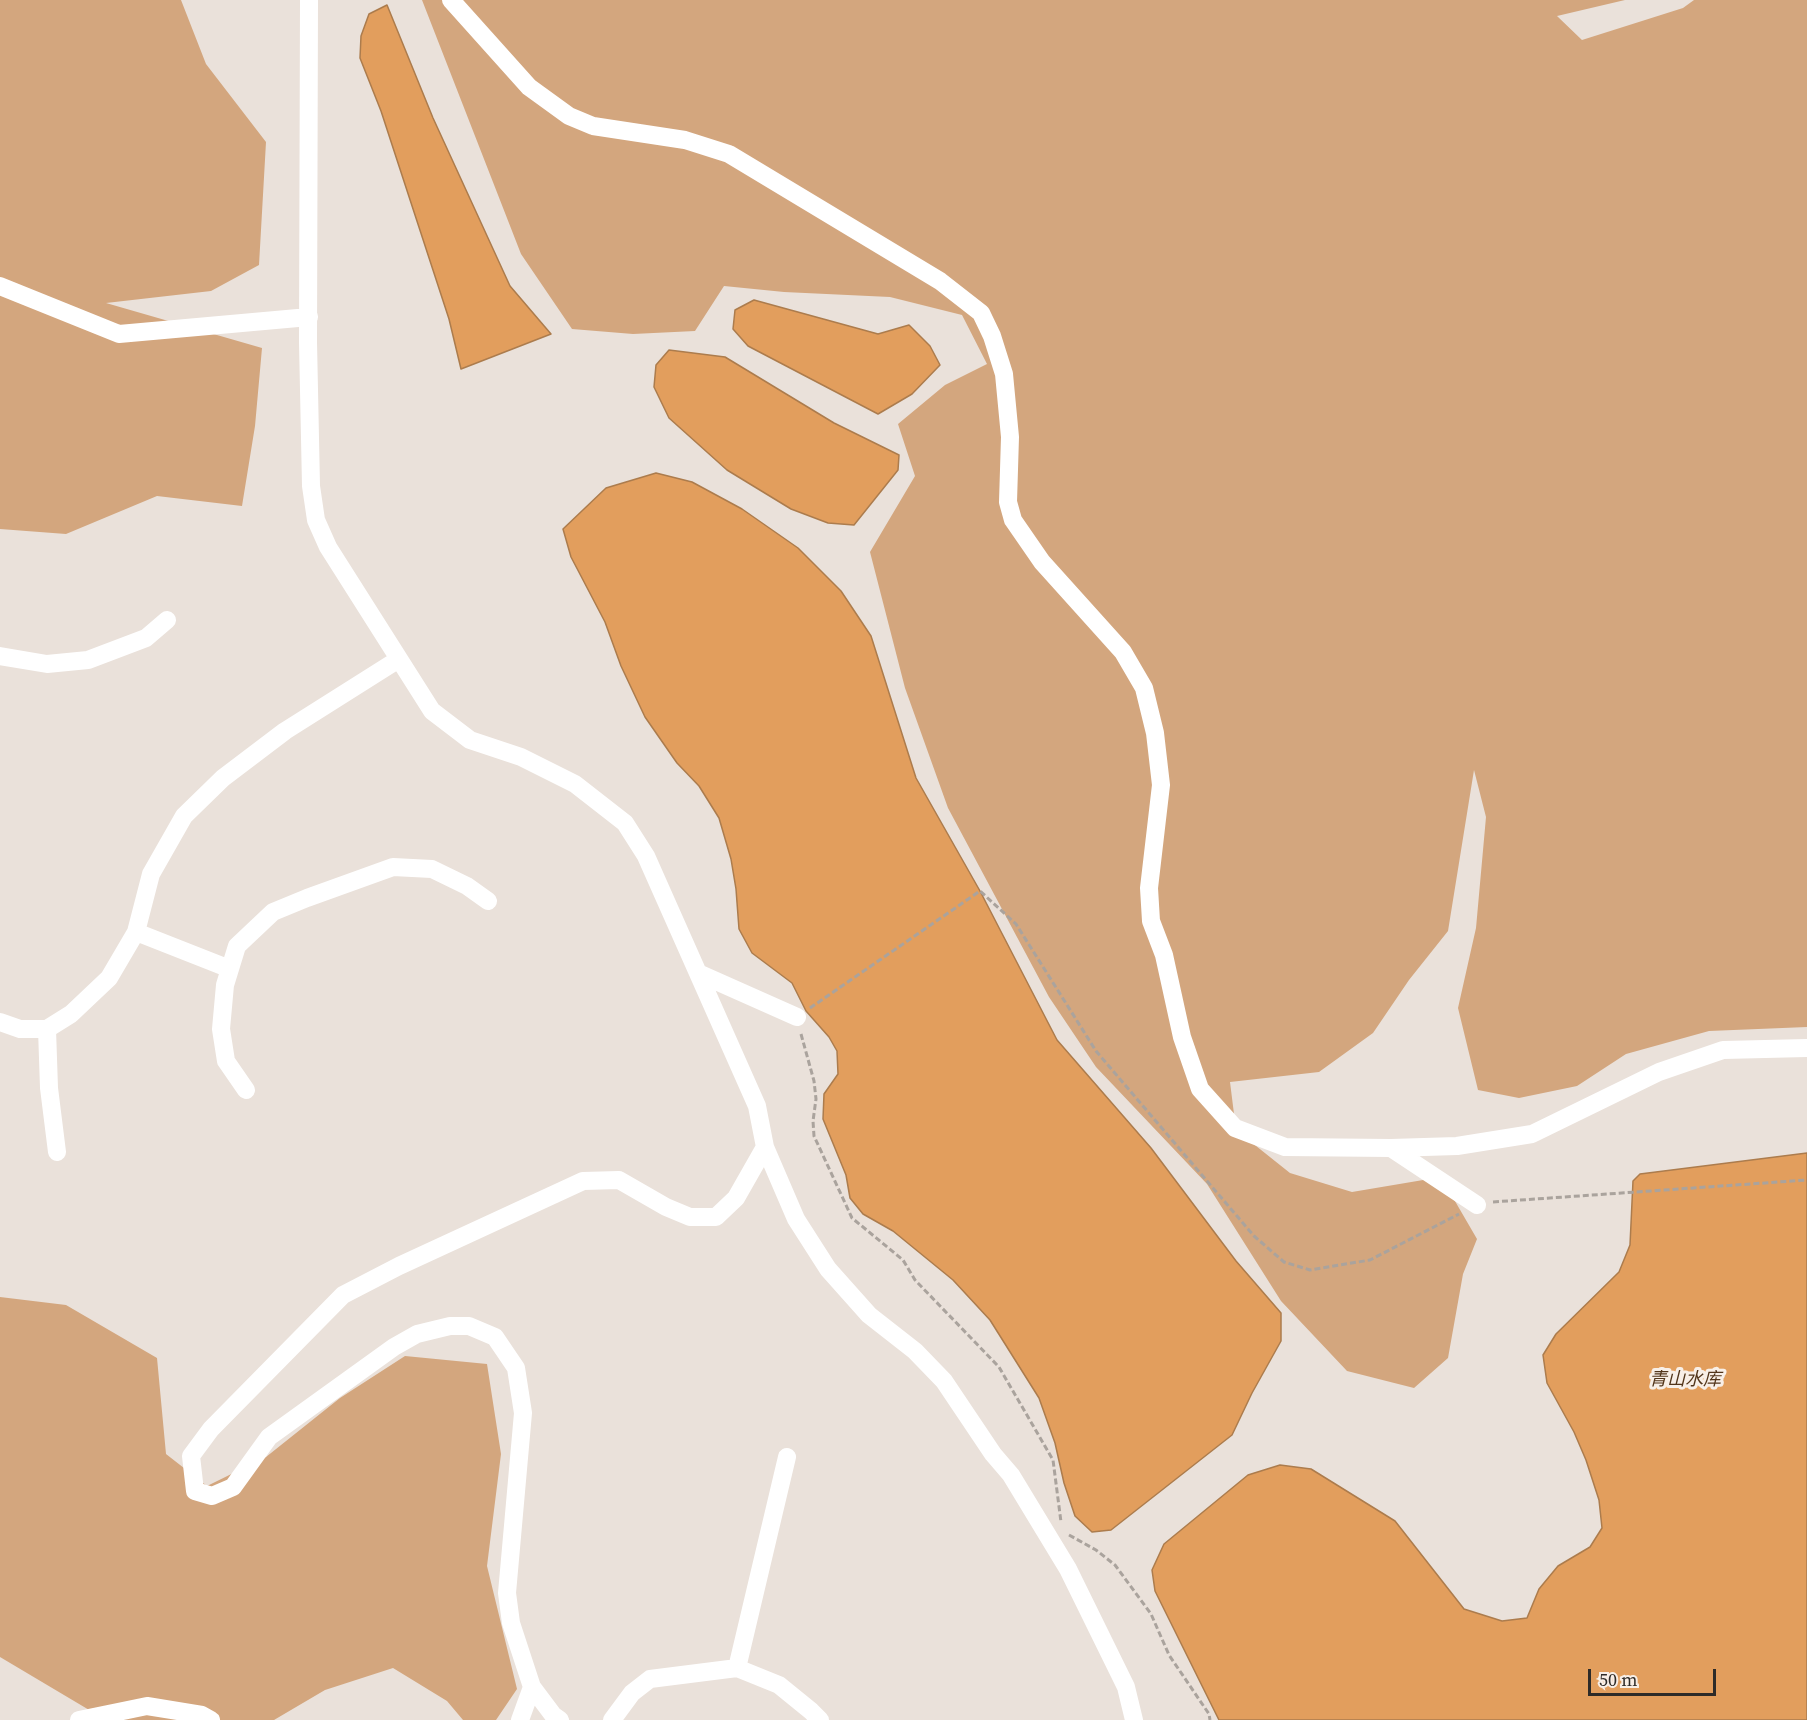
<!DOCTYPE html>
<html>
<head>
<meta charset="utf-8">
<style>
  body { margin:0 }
  #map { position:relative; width:1807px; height:1720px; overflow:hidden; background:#eae1da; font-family:"Source Serif 4",serif }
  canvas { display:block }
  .scale { position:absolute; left:1588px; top:1669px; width:128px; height:27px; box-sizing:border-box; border:3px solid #2e2b28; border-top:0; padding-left:8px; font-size:18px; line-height:21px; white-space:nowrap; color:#2e2b28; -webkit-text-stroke:4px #f8efe7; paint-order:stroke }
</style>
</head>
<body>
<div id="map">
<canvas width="1807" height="1720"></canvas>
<div class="scale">50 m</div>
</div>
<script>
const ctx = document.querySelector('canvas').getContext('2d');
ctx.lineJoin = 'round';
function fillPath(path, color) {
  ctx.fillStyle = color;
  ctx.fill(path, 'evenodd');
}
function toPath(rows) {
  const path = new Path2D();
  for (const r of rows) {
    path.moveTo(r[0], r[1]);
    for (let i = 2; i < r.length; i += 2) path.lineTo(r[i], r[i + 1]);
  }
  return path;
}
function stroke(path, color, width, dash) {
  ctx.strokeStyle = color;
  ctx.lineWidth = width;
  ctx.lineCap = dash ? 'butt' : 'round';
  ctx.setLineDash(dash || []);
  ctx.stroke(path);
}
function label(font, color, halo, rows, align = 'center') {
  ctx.font = font + ' "Source Serif 4","Noto Sans SC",serif';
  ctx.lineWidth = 6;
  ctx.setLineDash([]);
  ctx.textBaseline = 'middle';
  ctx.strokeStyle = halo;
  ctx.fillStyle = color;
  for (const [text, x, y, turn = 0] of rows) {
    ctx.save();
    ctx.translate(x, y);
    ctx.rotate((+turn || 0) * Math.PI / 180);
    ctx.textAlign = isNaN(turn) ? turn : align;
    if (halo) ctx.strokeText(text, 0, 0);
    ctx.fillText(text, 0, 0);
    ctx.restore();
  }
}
fillPath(toPath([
  [0,0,181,0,206,64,266,142,259,265,211,291,106,303,262,348,255,426,242,506,157,496,66,534,0,529],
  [422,0,1625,0,1557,16,1582,40,1683,8,1694,0,1807,0,1807,1027,1709,1031,1626,1054,1577,1086,1519,1098,1478,1090,1458,1008,1476,928,1486,817,1474,770,1448,931,1409,980,1373,1033,1319,1072,1230,1082,1236,1130,1290,1173,1352,1192,1441,1177,1477,1239,1463,1274,1448,1358,1414,1388,1347,1371,1281,1301,1207,1184,1096,1067,1049,997,948,808,905,688,870,552,915,476,898,424,945,385,987,364,962,315,890,297,784,292,724,286,695,331,633,334,572,329,521,254],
  [0,1297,66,1305,157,1358,166,1454,207,1486,266,1457,340,1398,405,1356,487,1364,501,1454,487,1566,517,1689,496,1720,463,1720,447,1701,393,1668,325,1690,274,1720,106,1720,0,1657]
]), '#d3a67e');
const water = toPath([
  [387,5,433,118,510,286,551,334,461,369,449,319,381,111,360,58,361,36,369,14,387,5],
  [754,300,878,334,909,325,930,346,940,365,912,394,878,414,748,346,733,329,735,310,754,300],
  [669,350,725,357,834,423,899,455,898,470,854,525,828,523,791,509,727,470,669,418,654,387,656,365,669,350],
  [656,473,692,482,742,509,798,548,841,591,871,636,916,778,980,891,1057,1040,1151,1148,1236,1261,1281,1313,1281,1341,1252,1393,1232,1435,1111,1530,1092,1532,1075,1516,1064,1483,1055,1443,1039,1398,990,1320,953,1280,893,1231,863,1214,850,1198,846,1175,823,1119,824,1094,838,1074,837,1051,829,1037,806,1011,792,983,752,953,739,929,736,889,731,859,719,818,699,786,677,763,645,717,621,666,605,622,571,557,563,529,606,488,656,473],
  [1807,1153,1807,1720,1219,1720,1155,1591,1152,1570,1164,1544,1248,1475,1280,1465,1311,1469,1395,1521,1464,1609,1502,1621,1527,1618,1539,1589,1558,1566,1590,1547,1602,1528,1599,1500,1586,1460,1574,1432,1547,1383,1543,1355,1556,1334,1619,1272,1630,1245,1633,1181,1640,1174,1807,1153]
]);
fillPath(water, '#e29e5d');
stroke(water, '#ac7c4d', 1.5);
stroke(toPath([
  [810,1008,980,891,1016,924,1096,1051,1254,1236,1284,1262,1310,1270,1370,1260,1459,1214],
  [801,1034,814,1081,816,1099,813,1121,814,1136,852,1218,903,1260,915,1280,999,1367,1053,1460,1061,1522],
  [1493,1202,1807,1180],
  [1069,1535,1096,1550,1115,1565,1151,1614,1169,1655,1209,1714,1210,1720]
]), '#aaa39d', 3, [6, 3]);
stroke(toPath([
  [309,0,308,342,311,486,316,520,328,547,432,711,470,740,521,757,575,784,625,823,646,856,757,1106,765,1147,796,1219,828,1269,869,1315,915,1351,944,1381,993,1454,1011,1475,1068,1569,1126,1687,1134,1720],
  [451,0,529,87,569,116,593,126,685,140,729,154,940,281,981,313,992,336,1004,374,1010,437,1008,502,1013,520,1042,562,1123,652,1144,688,1155,733,1161,785,1149,888,1151,921,1164,955,1182,1037,1200,1089,1235,1128,1285,1147,1391,1148,1457,1146,1532,1134,1659,1072,1723,1050,1807,1048],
  [0,286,119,334,309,317],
  [0,656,47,664,88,660,146,638,167,620],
  [136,932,230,969],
  [698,973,797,1017],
  [0,1022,20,1029,47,1029,71,1014,109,978,136,932,151,874,184,816,223,778,285,731,399,659],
  [47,1029,49,1088,57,1152],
  [246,1090,226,1061,221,1029,225,985,237,946,273,912,307,898,393,867,432,869,467,886,488,901],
  [1391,1148,1477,1205],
  [737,1668,787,1457],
  [79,1720,147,1706,202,1715,211,1720],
  [520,1720,532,1687],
  [560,1720,553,1715,532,1687,511,1623,507,1593,523,1413,516,1368,495,1337,469,1326,450,1326,417,1334,394,1347,269,1437,233,1487,212,1496,195,1491,191,1456,211,1429,343,1295,399,1266,583,1181,619,1180,666,1207,690,1217,716,1217,736,1198,765,1147],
  [612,1720,632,1693,650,1679,737,1668,779,1685,811,1711,820,1720]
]), '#fff', 18);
label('italic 18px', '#52351a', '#f8efe7', [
  ["青山水库",1685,1380]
]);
</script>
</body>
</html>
